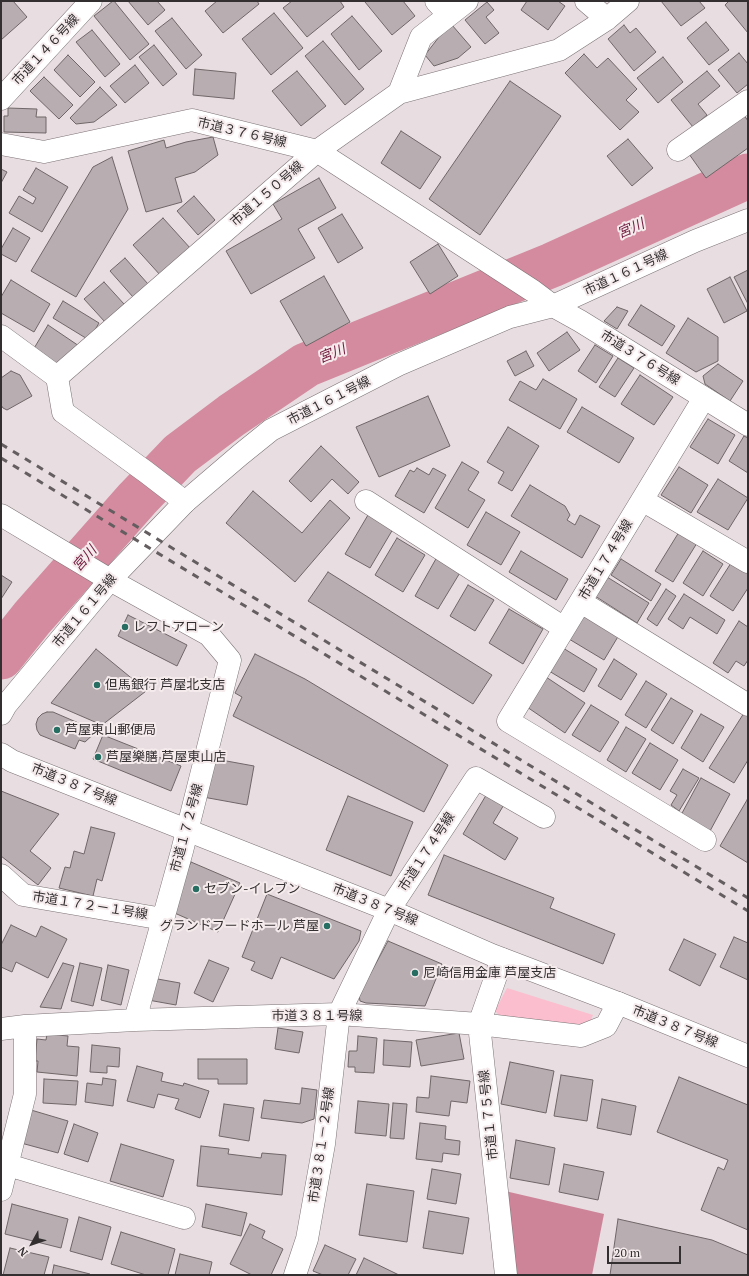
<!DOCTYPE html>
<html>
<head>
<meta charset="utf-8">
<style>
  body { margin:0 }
  #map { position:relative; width:749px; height:1276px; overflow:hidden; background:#e8dde0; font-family:"PT Serif",serif }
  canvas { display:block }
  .frame { position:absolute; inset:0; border:2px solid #332f30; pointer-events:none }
  .north { position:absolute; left:12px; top:1224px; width:40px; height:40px; -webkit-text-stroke:3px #f5ebed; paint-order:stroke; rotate:230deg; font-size:11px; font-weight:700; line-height:16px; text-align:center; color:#332f30 }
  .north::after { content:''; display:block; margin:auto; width:14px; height:18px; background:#332f30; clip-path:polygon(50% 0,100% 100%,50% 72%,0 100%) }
  .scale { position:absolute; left:607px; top:1246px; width:74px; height:18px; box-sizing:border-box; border:2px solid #332f30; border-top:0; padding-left:5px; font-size:12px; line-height:14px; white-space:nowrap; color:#332f30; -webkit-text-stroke:3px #f5ebed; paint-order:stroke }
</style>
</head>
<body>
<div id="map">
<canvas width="749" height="1276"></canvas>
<div class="frame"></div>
<div class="north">N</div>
<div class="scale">20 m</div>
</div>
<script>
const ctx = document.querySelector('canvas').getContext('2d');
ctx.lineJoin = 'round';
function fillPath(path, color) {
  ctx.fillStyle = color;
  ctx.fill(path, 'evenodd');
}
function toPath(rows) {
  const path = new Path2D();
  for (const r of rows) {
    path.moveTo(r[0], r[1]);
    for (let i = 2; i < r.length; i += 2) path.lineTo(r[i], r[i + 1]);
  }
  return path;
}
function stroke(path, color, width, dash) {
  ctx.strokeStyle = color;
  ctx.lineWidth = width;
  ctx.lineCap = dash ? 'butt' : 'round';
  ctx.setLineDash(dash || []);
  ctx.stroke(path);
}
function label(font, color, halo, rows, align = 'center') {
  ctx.font = font + ' "PT Serif","Noto Sans JP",serif';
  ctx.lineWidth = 4;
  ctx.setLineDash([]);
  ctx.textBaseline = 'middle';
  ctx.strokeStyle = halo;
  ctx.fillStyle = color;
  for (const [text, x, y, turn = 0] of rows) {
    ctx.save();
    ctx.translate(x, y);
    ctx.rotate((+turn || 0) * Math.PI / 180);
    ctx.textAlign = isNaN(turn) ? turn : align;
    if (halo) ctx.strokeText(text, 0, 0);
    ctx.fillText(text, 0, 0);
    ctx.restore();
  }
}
fillPath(toPath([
  [507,988,593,1015,590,1022,585,1025,500,1016,495,1011]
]), '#fbbece');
fillPath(toPath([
  [505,1191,604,1214,592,1275,515,1275]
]), '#cd8499');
stroke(toPath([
  [1,657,32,618,137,499,180,454,232,415,306,365,552,265,748,176]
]), '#d48a9f', 45);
const building = toPath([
  [1,1,13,1,27,17,1,40,1,1],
  [113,1,114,1,149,44,130,60,94,16,113,1],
  [128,1,157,1,165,10,148,25,128,1],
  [217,1,257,1,259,4,223,33,205,11,217,1],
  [292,1,340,1,344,7,307,37,283,8,292,1],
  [366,1,403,1,415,16,392,35,365,2,366,1],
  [527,1,558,1,565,6,548,30,521,10,527,1],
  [661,1,699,1,705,8,681,26,661,1],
  [729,1,748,1,748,33,725,5,729,1],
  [487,2,494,10,486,17,499,33,485,44,465,20,487,2],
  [274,13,303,48,271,75,242,39,274,13],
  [352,16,382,51,359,70,331,34,352,16],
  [172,18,202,55,186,69,155,31,172,18],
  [706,22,729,50,709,65,687,38,706,22],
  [452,25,471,47,458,58,434,66,425,55,439,37,452,25],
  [624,25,630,33,636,28,656,52,634,71,608,39,624,25],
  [92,30,120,64,105,77,76,42,92,30],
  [323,41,364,89,345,105,305,56,323,41],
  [154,45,177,74,163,86,139,57,154,45],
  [739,53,748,64,748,84,737,93,718,70,739,53],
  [584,54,597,68,608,58,637,89,626,100,639,112,620,130,565,73,584,54],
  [68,55,95,82,80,97,54,70,68,55],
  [663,57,683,82,658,103,637,78,663,57],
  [135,65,149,83,125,103,110,86,135,65],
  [195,69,236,73,234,99,193,95,195,69],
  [297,71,326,106,301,126,272,91,297,71],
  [707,71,720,86,698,104,707,115,693,127,671,100,707,71],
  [44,77,73,105,59,119,30,91,44,77],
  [510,81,561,116,480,235,429,199,510,81],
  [100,87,117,105,94,122,76,124,70,118,100,87],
  [8,108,37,109,36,117,46,117,46,133,4,132,4,116,8,116,8,108],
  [744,115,748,121,748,148,706,178,689,154,744,115],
  [401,131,441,157,420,189,381,163,401,131],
  [213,137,218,155,195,172,175,178,182,202,146,212,128,151,164,140,166,148,186,142,213,137],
  [628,139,653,168,632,186,607,156,628,139],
  [112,157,128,209,76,297,31,271,93,167,112,157],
  [36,168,68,187,42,232,9,213,19,196,33,204,36,198,23,190,36,168],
  [1,169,7,172,1,183,1,169],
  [319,178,336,208,298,229,315,258,251,294,226,251,282,219,273,204,319,178],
  [194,196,215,220,198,235,177,211,194,196],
  [342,214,363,248,338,263,318,228,342,214],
  [163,218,191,249,161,276,133,245,163,218],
  [13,228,30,238,16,262,1,254,1,249,13,228],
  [438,244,458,276,430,294,410,262,438,244],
  [125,258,148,284,133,297,110,271,125,258],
  [748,270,748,304,734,277,748,270],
  [324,276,350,322,306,346,280,301,324,276],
  [730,277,747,311,724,323,707,289,730,277],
  [11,280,50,304,34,332,1,313,1,297,11,280],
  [104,282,124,304,105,322,84,299,104,282],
  [63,301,99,323,89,340,53,318,63,301],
  [641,305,675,326,662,346,628,325,641,305],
  [617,307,628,311,617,329,604,321,617,307],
  [688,318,718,337,718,361,696,372,666,353,688,318],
  [48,325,82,348,59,368,33,350,48,325],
  [567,332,580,350,549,371,537,353,567,332],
  [595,345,613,356,596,383,578,371,595,345],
  [526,351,534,366,515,376,507,361,526,351],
  [618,358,634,368,615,397,599,387,618,358],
  [718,364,743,381,730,401,705,384,703,376,718,364],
  [11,371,20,375,32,396,7,410,3,408,1,405,1,378,11,371],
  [640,375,673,397,654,425,621,404,640,375],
  [543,379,577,399,560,429,509,400,520,381,536,390,543,379],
  [428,396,450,446,379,477,356,427,428,396],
  [582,407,634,438,619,463,567,432,582,407],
  [708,419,735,435,718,464,690,447,708,419],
  [508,427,539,446,512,491,498,483,504,472,487,462,508,427],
  [744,436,748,438,748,473,729,461,744,436],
  [321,446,359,482,348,494,332,479,311,502,289,481,321,446],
  [462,462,479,472,468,490,485,500,468,528,435,508,462,462],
  [679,467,708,485,691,513,661,495,679,467],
  [417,468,429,475,433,468,446,475,424,513,395,496,410,470,414,472,417,468],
  [718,479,748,498,728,530,697,512,718,479],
  [530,485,565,506,570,515,567,520,575,525,580,515,600,526,582,558,511,516,530,485],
  [253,491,302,533,330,500,350,518,295,582,226,523,253,491],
  [486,512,520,532,501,565,467,545,486,512],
  [368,515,393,529,370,568,345,554,368,515],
  [679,532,697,543,673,582,655,571,679,532],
  [397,538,425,555,403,592,375,575,397,538],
  [521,551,568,579,556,600,509,572,521,551],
  [703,551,723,564,703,596,683,583,703,551],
  [437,557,461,571,438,609,415,596,437,557],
  [621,559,661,584,651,601,611,575,621,559],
  [731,563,748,573,748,588,733,611,710,596,731,563],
  [328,572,492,675,473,704,308,601,328,572],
  [1,575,12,582,1,599,1,575],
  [607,577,649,603,637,623,595,596,607,577],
  [468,585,494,600,475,631,450,616,468,585],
  [666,589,676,596,657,626,647,619,666,589],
  [684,594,725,620,717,634,690,617,683,629,668,619,684,594],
  [509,609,543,629,523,664,489,643,509,609],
  [584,614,619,635,604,660,569,639,584,614],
  [128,615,187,645,177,666,118,636,128,615],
  [739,621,748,627,748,660,744,666,736,661,728,673,713,663,739,621],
  [563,648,597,669,584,692,549,671,563,648],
  [96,649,135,681,141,677,150,688,102,725,51,703,96,649],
  [255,654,305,679,448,765,424,812,233,716,242,697,235,693,255,654],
  [614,659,637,674,621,700,598,686,614,659],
  [546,677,585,703,565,733,527,707,546,677],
  [646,681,667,694,646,728,625,715,646,681],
  [671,698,693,711,673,744,651,730,671,698],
  [591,705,619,722,600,752,572,735,591,705],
  [47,712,53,712,97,731,85,742,79,740,75,749,40,735,37,730,36,724,38,718,42,714,47,712],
  [744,713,748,716,748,760,734,783,709,768,744,713],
  [701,714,724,727,703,762,681,748,701,714],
  [626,727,646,739,626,772,607,760,626,727],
  [103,735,181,766,171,791,93,759,103,735],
  [650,743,678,760,660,790,632,773,650,743],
  [210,758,254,766,247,805,203,797,210,758],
  [683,769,699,778,679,811,671,805,677,795,670,791,683,769],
  [701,778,730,794,710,831,681,815,701,778],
  [1,791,59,814,30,851,51,868,38,885,1,856,1,791],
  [488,792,505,803,493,823,518,838,505,860,463,834,488,792],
  [348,796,413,822,391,876,326,850,348,796],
  [747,800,748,801,748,863,720,846,747,800],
  [91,827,115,833,102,881,97,879,93,896,59,888,65,867,70,868,74,851,84,854,91,827],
  [444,855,554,898,550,908,615,934,603,964,428,895,444,855],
  [191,862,240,883,218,932,170,911,191,862],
  [267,894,361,931,359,941,334,979,281,957,272,979,251,970,255,962,242,957,267,894],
  [11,925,36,937,41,926,67,939,48,978,16,962,12,972,1,967,1,945,11,925],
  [734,937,748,943,748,980,720,967,734,937],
  [684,939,716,954,700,986,669,970,684,939],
  [388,941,442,964,425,1006,366,1003,360,1001,359,995,388,941],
  [209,960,229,968,213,1002,194,993,209,960],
  [63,963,74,966,61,1009,40,1007,63,963],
  [80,963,102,968,93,1006,71,1001,80,963],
  [108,965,129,970,121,1005,101,1000,108,965],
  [152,978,180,983,176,1005,148,1000,152,978],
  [278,1028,303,1032,299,1053,275,1049,278,1028],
  [459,1033,464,1059,421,1066,416,1040,459,1033],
  [47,1034,68,1036,67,1046,79,1047,77,1076,37,1072,38,1061,35,1061,37,1039,46,1040,47,1034],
  [358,1036,377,1038,374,1073,355,1072,355,1067,348,1067,349,1051,357,1051,358,1036],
  [384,1040,412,1042,410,1067,383,1065,384,1040],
  [92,1045,120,1048,119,1067,107,1066,107,1073,90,1072,92,1045],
  [198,1059,247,1059,247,1084,218,1084,218,1079,198,1079,198,1059],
  [510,1062,554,1071,546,1113,501,1104,510,1062],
  [137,1066,163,1073,161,1081,183,1086,184,1083,209,1091,200,1118,175,1109,179,1099,158,1094,154,1108,127,1101,137,1066],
  [561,1075,593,1080,587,1121,554,1116,561,1075],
  [431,1076,470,1081,467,1103,451,1101,449,1116,416,1112,417,1097,429,1098,431,1076],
  [679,1077,748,1105,748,1230,701,1210,718,1167,724,1170,728,1160,657,1132,679,1077],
  [103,1078,116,1080,113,1106,85,1102,87,1083,102,1085,103,1078],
  [44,1079,78,1081,76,1105,43,1103,44,1079],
  [302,1088,317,1090,314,1119,302,1123,261,1118,264,1100,300,1104,302,1088],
  [602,1099,636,1106,631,1135,597,1128,602,1099],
  [358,1101,389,1104,386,1136,355,1133,358,1101],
  [393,1103,407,1104,404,1139,390,1138,393,1103],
  [224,1104,254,1108,249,1141,219,1136,224,1104],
  [31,1110,68,1121,58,1153,21,1143,31,1110],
  [420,1123,446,1126,445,1139,460,1141,459,1155,443,1153,442,1162,416,1159,420,1123],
  [74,1124,98,1133,88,1162,64,1154,74,1124],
  [516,1140,555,1148,549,1185,510,1178,516,1140],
  [121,1144,174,1160,163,1197,110,1181,121,1144],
  [201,1146,229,1149,228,1154,261,1158,262,1153,286,1155,282,1195,197,1186,201,1146],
  [564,1164,604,1172,598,1200,559,1192,564,1164],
  [432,1169,461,1174,456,1204,427,1199,432,1169],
  [367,1184,414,1191,407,1242,359,1235,367,1184],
  [12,1204,68,1219,61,1248,5,1234,12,1204],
  [206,1204,247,1213,241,1236,202,1227,206,1204],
  [429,1211,469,1218,463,1254,423,1248,429,1211],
  [79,1217,111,1227,102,1260,70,1251,79,1217],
  [618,1219,712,1240,748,1255,748,1275,610,1275,618,1219],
  [250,1224,265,1231,262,1238,283,1249,271,1275,252,1275,230,1264,250,1224],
  [121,1232,175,1249,168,1275,146,1275,111,1264,121,1232],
  [325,1245,356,1259,348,1275,323,1275,313,1271,325,1245],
  [10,1248,49,1257,44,1275,3,1275,10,1248],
  [180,1254,212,1262,209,1275,175,1275,180,1254],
  [364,1258,399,1275,356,1275,364,1258],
  [54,1265,90,1274,90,1275,52,1275,54,1265]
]);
fillPath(building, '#b8aeb1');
stroke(building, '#6f6668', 1);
const street = toPath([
  [436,1,449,15],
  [586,1,607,19],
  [399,93,421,37,467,1],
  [1,99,91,1],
  [1,144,44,152,192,120,317,151,533,291,553,306,580,321,748,425],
  [678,150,748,101],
  [1,336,57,377],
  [704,398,508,721,705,840],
  [642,500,748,562],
  [366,501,564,628],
  [185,502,146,472,63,412,57,377,317,151,399,93,559,50,607,19,628,1],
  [1,515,110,580,209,635,230,660,182,851,135,1020],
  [581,602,748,705],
  [1,875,23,895,163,919],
  [502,959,479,1024,506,1275],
  [1,1029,25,1026,135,1020,339,1014,479,1024,581,1036,606,1026,618,1003],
  [8,1165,184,1218],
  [1,1190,25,1094,25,1026],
  [295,1275,307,1239,324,1144,339,1014,389,910,476,778,544,817]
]);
const secondary = toPath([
  [1,714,6,705,110,580,185,502,240,455,271,430,398,365,510,317,553,306,695,241,748,220],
  [1,754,12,761,389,910,492,955,618,1003,748,1056]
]);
stroke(street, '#7c7375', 23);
stroke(secondary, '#7c7375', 23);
stroke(street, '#fff', 22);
stroke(secondary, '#fff', 22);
stroke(toPath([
  [1,444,748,898],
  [1,458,748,911]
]), '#645e60', 3, [7, 7]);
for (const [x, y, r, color] of [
  [125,627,4,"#266d62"],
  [97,685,4,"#266d62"],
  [57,730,4,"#266d62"],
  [98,757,4,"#266d62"],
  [196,889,4,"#266d62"],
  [327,926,4,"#266d62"],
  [415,973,4,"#266d62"]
]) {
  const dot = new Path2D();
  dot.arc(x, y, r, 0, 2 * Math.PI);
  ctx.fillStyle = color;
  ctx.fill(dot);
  stroke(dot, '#f5ebed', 1.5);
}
label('13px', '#332f30', '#f5ebed', [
  ["市道１４６号線",46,50,-47],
  ["市道３７６号線",242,133,13],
  ["市道１５０号線",267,194,-41],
  ["市道１６１号線",626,273,-25],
  ["市道３７６号線",640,358,32],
  ["市道１６１号線",329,401,-27],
  ["市道１７４号線",606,560,-59],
  ["市道１６１号線",85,611,-50],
  ["市道３８７号線",74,785,22],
  ["市道１７２号線",187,828,-75],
  ["市道１７４号線",427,852,-57],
  ["市道３８７号線",375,905,22],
  ["市道１７２－１号線",90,906,9],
  ["市道３８１号線",317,1016],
  ["市道３８７号線",675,1027,22],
  ["市道１７５号線",489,1115,-96],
  ["市道３８１－２号線",322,1145,-82]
]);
label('13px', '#332f30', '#f5ebed', [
  ["レフトアローン",133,627],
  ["但馬銀行 芦屋北支店",105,685],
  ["芦屋東山郵便局",65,730],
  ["芦屋樂膳 芦屋東山店",106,757],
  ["セブン-イレブン",204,889],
  ["グランドフードホール 芦屋",319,926,"right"],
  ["尼崎信用金庫 芦屋支店",423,973]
], 'left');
label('italic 14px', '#711a3c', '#f5ebed', [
  ["宮川",631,229,-24],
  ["宮川",332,354,-22],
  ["宮川",85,559,-49]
]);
</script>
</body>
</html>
